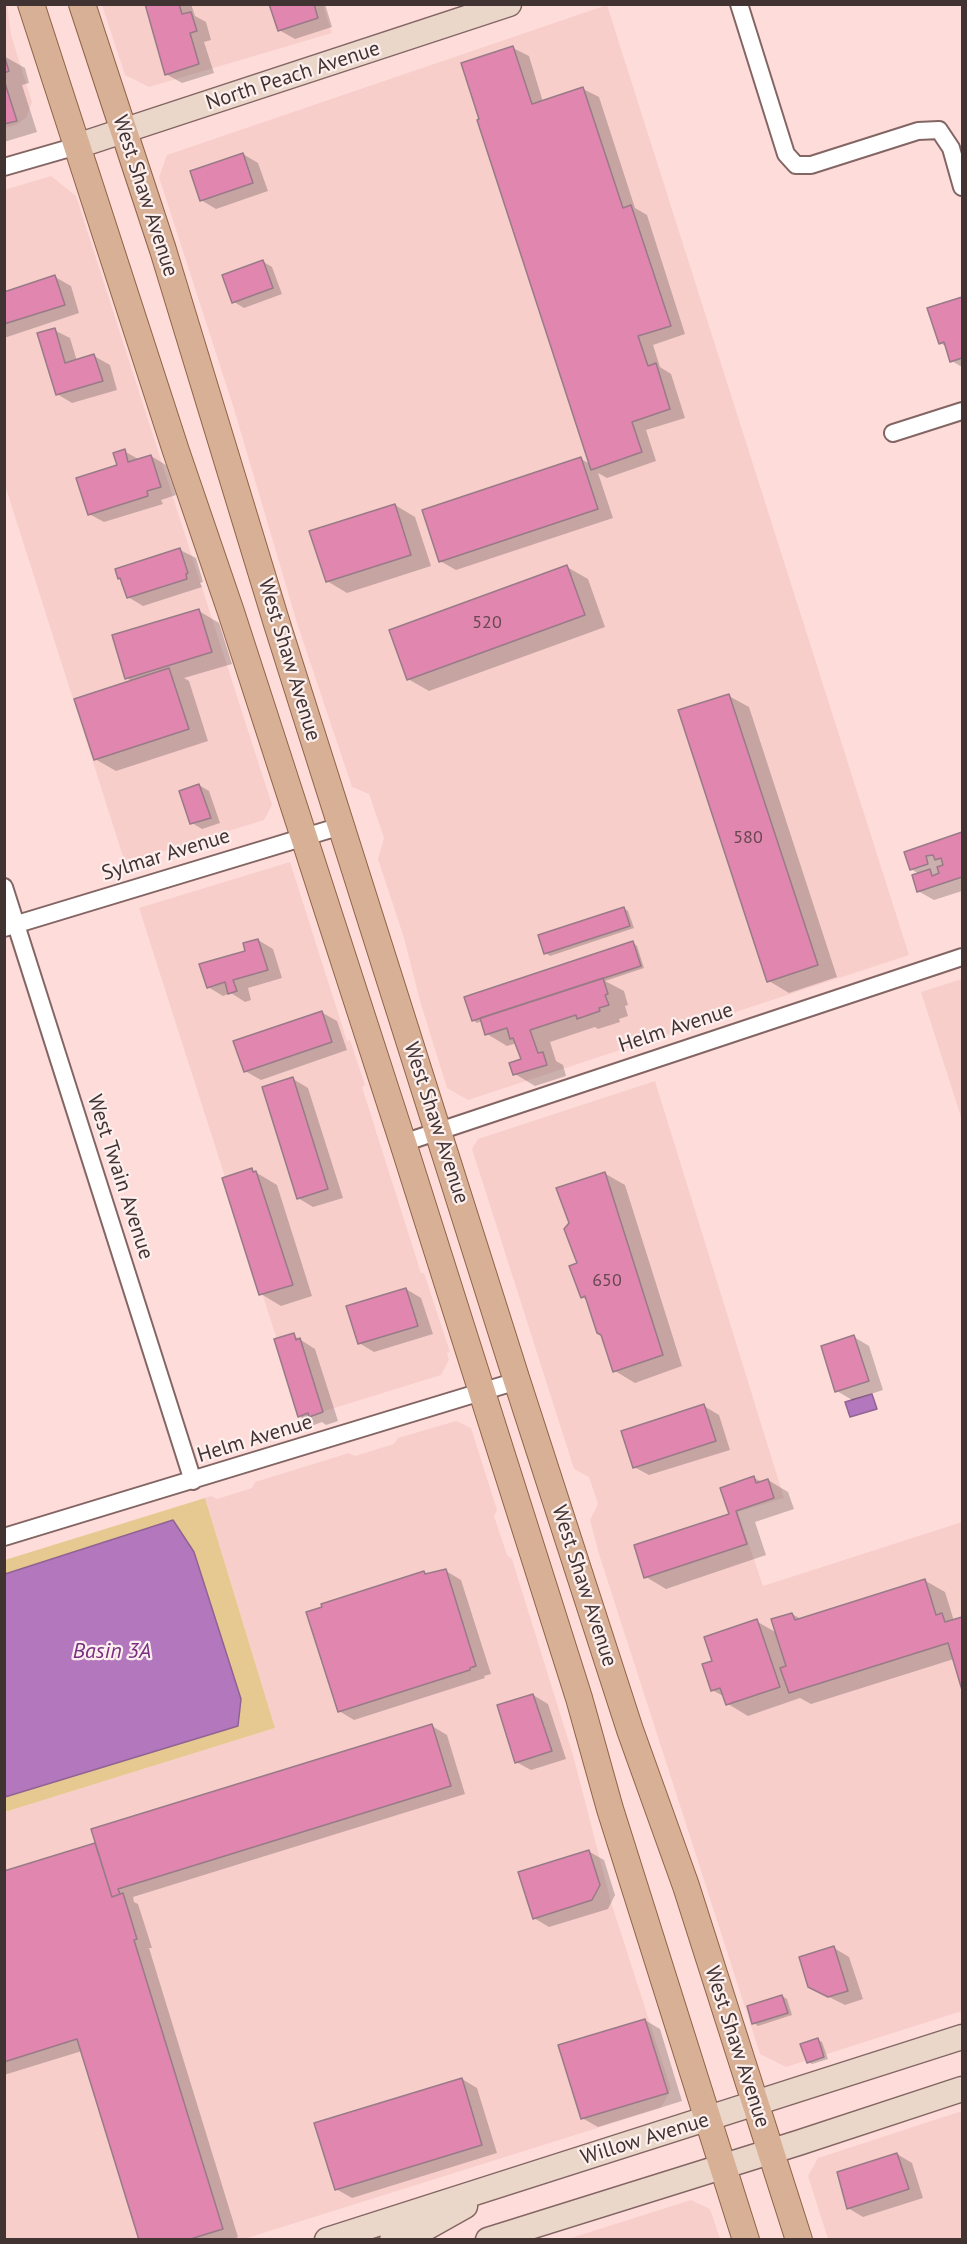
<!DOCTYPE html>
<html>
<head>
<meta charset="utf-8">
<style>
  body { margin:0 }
  #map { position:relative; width:967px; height:2244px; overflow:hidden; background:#fedcda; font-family:"PT Sans",sans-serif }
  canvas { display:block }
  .frame { position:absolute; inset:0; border:6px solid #403332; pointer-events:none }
</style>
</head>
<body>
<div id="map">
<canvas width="967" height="2244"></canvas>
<div class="frame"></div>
</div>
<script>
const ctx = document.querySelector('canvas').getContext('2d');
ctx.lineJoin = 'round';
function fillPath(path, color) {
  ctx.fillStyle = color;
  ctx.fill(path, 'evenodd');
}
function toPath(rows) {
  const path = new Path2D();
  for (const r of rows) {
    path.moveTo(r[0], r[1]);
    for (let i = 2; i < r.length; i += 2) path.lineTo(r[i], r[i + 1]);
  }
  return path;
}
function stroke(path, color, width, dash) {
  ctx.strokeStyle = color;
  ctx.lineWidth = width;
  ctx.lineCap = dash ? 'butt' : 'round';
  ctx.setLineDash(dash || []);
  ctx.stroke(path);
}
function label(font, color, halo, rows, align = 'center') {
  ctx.font = font + ' "PT Sans",sans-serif';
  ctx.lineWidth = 4.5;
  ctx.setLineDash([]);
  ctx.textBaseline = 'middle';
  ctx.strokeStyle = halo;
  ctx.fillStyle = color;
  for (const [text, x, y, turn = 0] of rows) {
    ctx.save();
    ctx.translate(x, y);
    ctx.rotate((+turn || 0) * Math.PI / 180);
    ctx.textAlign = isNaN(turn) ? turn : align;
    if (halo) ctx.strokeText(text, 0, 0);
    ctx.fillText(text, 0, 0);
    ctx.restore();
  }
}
fillPath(toPath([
  [7,4,11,35,32,102,26,118,16,125,5,128,4,5],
  [102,5,323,5,332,33,149,87,125,75],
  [607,5,909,955,468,1100,447,1088,420,1001,404,938,378,859,384,838,369,794,352,787,297,623,234,409,159,177,167,155],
  [51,176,76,196,272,805,264,820,125,863,5,485,4,190],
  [290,862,347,1041,350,1040,365,1085,362,1087,421,1273,424,1273,450,1352,447,1353,449,1360,441,1375,302,1418,139,908],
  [962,979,962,1120,921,992],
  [655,1081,784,1498,738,1512,763,1586,962,1522,962,2011,786,2067,760,2054,599,1554,590,1520,598,1504,589,1477,574,1469,472,1149,478,1139],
  [456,1421,471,1428,497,1510,494,1516,507,1555,512,1559,573,1755,611,1902,671,2089,661,2108,244,2239,5,2240,5,1812,275,1728,205,1498,211,1496,217,1499,252,1488,255,1482,349,1453,355,1456,394,1444,398,1438],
  [962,2111,962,2239,828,2239,808,2176,818,2158],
  [691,2200,710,2209,720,2239,568,2239]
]), '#f8cecb');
fillPath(toPath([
  [205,1498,275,1728,5,1812,5,1560]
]), '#e6c991');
const water = toPath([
  [872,1394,877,1409,850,1417,845,1402,872,1394],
  [173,1520,194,1552,241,1699,238,1726,5,1797,5,1574,173,1520]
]);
fillPath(water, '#b377bd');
stroke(water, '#906393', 1.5);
fillPath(toPath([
  [146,4,191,4,195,16,206,22,211,40,204,42,214,73,182,83,166,74],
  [271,4,325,4,332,27,295,39,279,30],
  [513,48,529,56,543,102,583,89,599,97,635,208,647,215,685,334,653,345,660,367,671,374,685,418,646,430,656,461,607,478,598,473,613,518,456,570,440,561,581,459,590,464],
  [4,56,25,68,29,83,22,85,37,132,4,142],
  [243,154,258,163,268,191,216,209,201,200],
  [262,261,272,267,282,294,244,308,234,302],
  [55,277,71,286,79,313,4,338,4,294],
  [962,299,962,367,952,361,947,347,940,343,929,309],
  [54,330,70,338,77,361,94,356,110,365,117,390,72,403,57,394],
  [124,451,140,460,151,456,166,465,176,495,161,500,163,504,104,522,89,514,118,466],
  [395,505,415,517,431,566,347,593,327,581],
  [180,550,196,558,203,582,200,583,202,587,143,606,128,597,123,580,119,578],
  [567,567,588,579,605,627,429,691,408,679],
  [199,611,219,623,232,664,184,678,189,681,208,741,116,771,95,759,132,681,126,678],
  [729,696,749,707,837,977,789,993,769,981],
  [199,785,209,791,220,823,202,829,192,823],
  [962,834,962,891,934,900,918,891,919,874,911,869,906,853],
  [623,908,628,911,634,928,550,956,546,953],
  [258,940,273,949,282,978,248,988,251,1000,245,1002,231,993,223,996,208,987],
  [633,943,637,946,644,968,605,981,624,991,628,1005,625,1006,628,1016,619,1019,620,1022,598,1029,595,1027,550,1042,556,1061,563,1065,566,1076,535,1086,515,1074,522,1060,517,1043,507,1046,487,1034,482,1021,477,1023,473,1020],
  [321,1012,337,1021,347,1050,261,1080,245,1071],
  [293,1079,308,1088,343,1198,313,1207,298,1198],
  [252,1170,277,1185,312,1296,281,1306,261,1294],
  [604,1173,625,1185,682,1366,635,1383,615,1371,602,1334,588,1301,582,1297,578,1264],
  [406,1289,421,1298,433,1334,374,1352,359,1343],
  [293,1335,315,1349,338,1421,326,1425,322,1422,314,1425,299,1416],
  [854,1337,869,1346,883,1390,852,1400,837,1391],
  [704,1406,719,1415,730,1450,649,1475,634,1467],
  [754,1478,762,1482,768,1480,788,1492,794,1509,755,1522,766,1555,666,1589,646,1577,730,1515],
  [446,1571,461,1580,491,1674,484,1676,485,1678,354,1720,339,1711,424,1572,428,1574],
  [924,1580,945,1592,954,1621,962,1618,962,1685,954,1659,811,1704,800,1698,748,1716,728,1704,725,1697,712,1690,714,1662,756,1621,777,1633,792,1614,801,1619],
  [533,1695,548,1704,566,1759,531,1770,516,1762],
  [432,1726,447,1735,465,1794,133,1897,134,1902,138,1904,152,1948,149,1948,238,2237,230,2240,140,2240,82,2051,4,2075,4,1873,97,1844],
  [588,1851,604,1860,615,1895,608,1909,549,1927,534,1918],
  [834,1948,849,1957,863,1999,845,2005,825,1995],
  [782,1996,787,1999,792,2015,758,2026,754,2023],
  [645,2020,660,2029,682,2101,598,2127,582,2118],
  [818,2040,822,2042,828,2059,812,2064,808,2062],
  [462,2079,477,2088,497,2153,352,2198,336,2189],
  [897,2154,912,2163,923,2198,863,2217,848,2208]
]), '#0003');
const building = toPath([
  [145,4,179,4,182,14,191,12,197,31,190,33,199,64,165,75,145,4],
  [269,4,314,4,318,18,278,31,269,4],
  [513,46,532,104,583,87,623,208,631,205,671,326,638,336,648,366,656,363,670,409,632,422,642,452,591,470,477,120,479,119,461,63,513,46],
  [4,55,9,71,4,73,4,55],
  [4,80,17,121,4,124,4,80],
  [243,153,253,183,200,201,190,171,243,153],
  [263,260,273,288,232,303,222,275,263,260],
  [55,275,65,305,4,324,4,292,55,275],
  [962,297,962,358,950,362,944,342,939,344,927,308,962,297],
  [55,328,65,363,94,354,103,381,56,395,37,333,55,328],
  [125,449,128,462,151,455,161,487,147,491,148,496,88,515,76,478,117,465,113,453,125,449],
  [581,457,598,509,439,562,422,510,581,457],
  [395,504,411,555,326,582,309,531,395,504],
  [180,548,188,573,186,574,187,579,127,598,120,578,118,579,115,569,180,548],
  [567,565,585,615,407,680,389,630,567,565],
  [199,609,212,652,125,679,112,635,199,609],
  [169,668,189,729,94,760,74,699,169,668],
  [729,694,818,965,767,982,678,710,729,694],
  [199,784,211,818,190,824,179,791,199,784],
  [962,832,962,877,917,892,912,875,930,869,932,876,939,873,937,867,943,865,941,858,935,860,933,855,926,856,928,864,910,870,904,852,962,832],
  [624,907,630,926,544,954,538,935,624,907],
  [258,939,268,970,233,980,237,991,228,994,225,982,207,988,199,964,245,951,243,943,258,939],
  [633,941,641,966,472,1021,464,997,633,941],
  [603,978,608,994,605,995,609,1005,599,1008,600,1011,577,1019,576,1015,530,1030,538,1053,543,1052,547,1065,513,1075,509,1063,521,1059,513,1038,510,1039,507,1028,485,1035,480,1018,603,978],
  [322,1011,332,1042,244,1072,233,1041,322,1011],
  [293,1077,328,1189,297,1199,262,1087,293,1077],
  [252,1168,253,1172,256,1171,293,1285,259,1295,222,1178,252,1168],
  [605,1172,663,1355,613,1372,601,1335,597,1333,585,1296,581,1298,569,1266,577,1263,564,1229,569,1223,556,1188,605,1172],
  [406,1288,418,1326,358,1344,346,1306,406,1288],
  [294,1333,296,1340,300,1338,323,1412,309,1417,308,1413,298,1417,274,1339,294,1333],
  [854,1335,869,1381,835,1392,821,1346,854,1335],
  [704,1404,716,1441,633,1468,621,1431,704,1404],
  [754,1476,756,1483,768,1479,774,1498,736,1511,747,1544,644,1578,634,1545,729,1514,720,1488,754,1476],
  [446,1569,476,1666,470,1668,470,1670,338,1712,306,1612,322,1607,321,1604,424,1571,425,1574,446,1569],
  [925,1579,936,1615,942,1613,945,1622,962,1617,962,1690,948,1643,789,1693,780,1668,786,1666,771,1619,792,1613,795,1620,925,1579],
  [757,1619,780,1687,726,1705,720,1688,711,1691,702,1664,712,1661,704,1637,757,1619],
  [533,1694,552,1751,515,1763,497,1705,533,1694],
  [432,1724,451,1786,118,1889,120,1894,112,1897,91,1829,432,1724],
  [95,1843,112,1897,123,1893,137,1939,134,1940,223,2229,187,2240,139,2240,77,2039,4,2062,4,1871,95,1843],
  [589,1850,600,1885,592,1900,533,1919,518,1872,589,1850],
  [834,1946,848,1991,828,1997,808,1987,799,1957,834,1946],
  [782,1995,788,2013,752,2024,747,2006,782,1995],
  [645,2019,668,2093,581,2119,558,2045,645,2019],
  [818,2038,824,2057,807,2063,800,2044,818,2038],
  [462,2078,482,2145,335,2190,314,2123,462,2078],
  [897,2153,909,2189,847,2209,837,2172,897,2153]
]);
fillPath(building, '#e086af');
stroke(building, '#987b87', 1.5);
const minor = toPath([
  [739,4,786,154,796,165,811,165,918,131,939,130,951,148,962,187],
  [4,167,77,146],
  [893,433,962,411],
  [4,887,193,1481],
  [4,928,341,826],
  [403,1143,962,957],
  [4,1537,517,1381]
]);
const secondary = toPath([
  [77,146,509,4],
  [327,2240,962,2037],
  [392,2240,424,2229,465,2206],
  [488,2240,798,2143,962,2089]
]);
const primary = toPath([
  [31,4,176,451,231,612,403,1143,579,1698,610,1809,746,2240],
  [82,4,163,250,277,624,517,1381,630,1730,686,1886,799,2240]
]);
stroke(minor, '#836664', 20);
stroke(secondary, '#836664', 27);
stroke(primary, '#916246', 28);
stroke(minor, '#fff', 16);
stroke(secondary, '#ebd7ca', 24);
stroke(primary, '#d7b096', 26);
label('18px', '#684851', null, [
  ["520",487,623],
  ["580",748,838],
  ["650",607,1281]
]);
label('21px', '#403332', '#fdefee', [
  ["North Peach Avenue",293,76,-18],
  ["West Shaw Avenue",145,196,72],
  ["West Shaw Avenue",289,660,73],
  ["Sylmar Avenue",166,855,-17],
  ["Helm Avenue",676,1028,-18],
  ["West Shaw Avenue",436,1123,72],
  ["West Twain Avenue",120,1177,72],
  ["Helm Avenue",255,1439,-17],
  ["West Shaw Avenue",584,1586,72],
  ["West Shaw Avenue",737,2047,72],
  ["Willow Avenue",645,2139,-17]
]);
label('italic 22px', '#772e83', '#fdefee', [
  ["Basin 3A",112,1652]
]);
</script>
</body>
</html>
